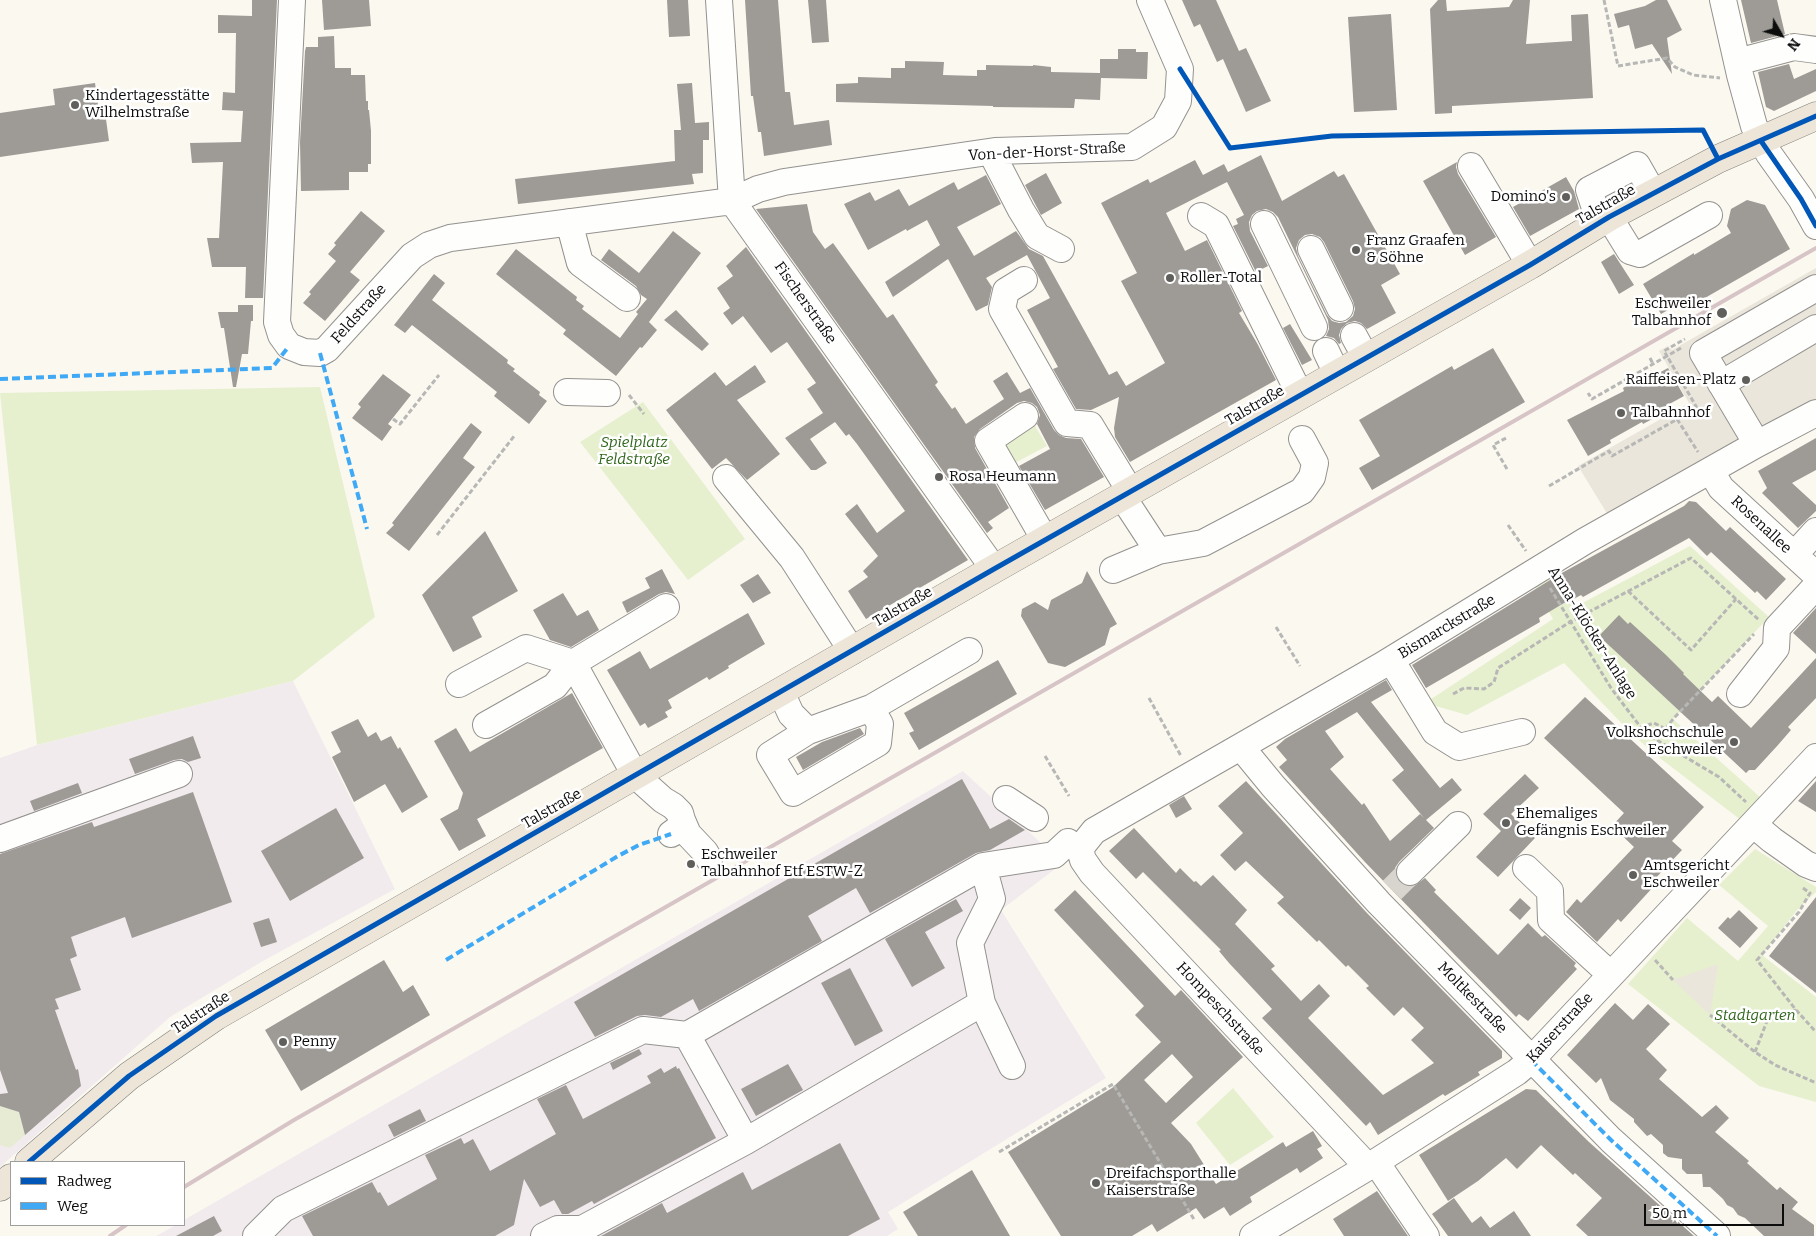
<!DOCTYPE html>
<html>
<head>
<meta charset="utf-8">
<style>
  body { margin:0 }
  #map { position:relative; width:1816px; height:1236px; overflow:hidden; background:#fbf8f0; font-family:Bitter,serif }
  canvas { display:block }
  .legend { position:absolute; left:10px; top:1161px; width:175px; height:65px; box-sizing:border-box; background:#fff; border:1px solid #9e9e9e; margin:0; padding:6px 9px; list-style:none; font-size:15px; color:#0c0c0c }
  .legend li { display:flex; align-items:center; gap:10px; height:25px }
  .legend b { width:25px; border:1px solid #9e9e9e }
  .north { position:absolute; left:1756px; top:10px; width:50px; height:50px; -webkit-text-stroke:4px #fff; paint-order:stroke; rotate:128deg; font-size:14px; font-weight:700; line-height:20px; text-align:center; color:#0c0c0c }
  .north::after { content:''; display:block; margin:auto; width:18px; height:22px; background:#0c0c0c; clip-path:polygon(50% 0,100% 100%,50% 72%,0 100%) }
  .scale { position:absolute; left:1644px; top:1204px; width:140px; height:22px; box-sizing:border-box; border:2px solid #0c0c0c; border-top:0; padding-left:6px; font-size:15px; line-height:18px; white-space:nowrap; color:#0c0c0c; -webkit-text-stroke:4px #fff; paint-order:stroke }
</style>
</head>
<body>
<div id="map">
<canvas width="1816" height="1236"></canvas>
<ul class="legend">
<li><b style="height:6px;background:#0057b8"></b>Radweg</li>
<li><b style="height:6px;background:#3fa9f5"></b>Weg</li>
</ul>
<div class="north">N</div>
<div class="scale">50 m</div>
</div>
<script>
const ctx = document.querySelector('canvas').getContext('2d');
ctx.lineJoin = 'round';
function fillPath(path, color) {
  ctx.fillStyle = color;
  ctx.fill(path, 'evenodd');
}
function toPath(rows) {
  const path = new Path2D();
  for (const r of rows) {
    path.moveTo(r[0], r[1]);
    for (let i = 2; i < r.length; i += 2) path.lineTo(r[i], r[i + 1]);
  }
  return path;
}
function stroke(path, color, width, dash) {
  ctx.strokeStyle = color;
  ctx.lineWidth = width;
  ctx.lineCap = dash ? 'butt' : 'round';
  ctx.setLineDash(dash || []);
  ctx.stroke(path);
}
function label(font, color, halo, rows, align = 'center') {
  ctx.font = font + ' Bitter,serif';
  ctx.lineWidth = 5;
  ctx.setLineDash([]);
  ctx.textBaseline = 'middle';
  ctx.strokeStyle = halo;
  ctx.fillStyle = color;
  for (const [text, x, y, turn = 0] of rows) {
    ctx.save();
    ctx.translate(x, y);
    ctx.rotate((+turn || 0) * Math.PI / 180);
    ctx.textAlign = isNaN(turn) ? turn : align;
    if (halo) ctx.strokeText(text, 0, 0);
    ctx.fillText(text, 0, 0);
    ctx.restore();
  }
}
fillPath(toPath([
  [293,681,395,889,263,961,170,1017,0,1167,0,758,37,745],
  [963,771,1054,855,1067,860,1001,910,1106,1078,888,1212,898,1229,887,1236,156,1236,176,1225,184,1225,184,1220]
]), '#f2ebee');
fillPath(toPath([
  [320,387,375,617,293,681,37,745,0,393],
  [643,402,745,539,688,580,580,442],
  [1035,426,1047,446,1011,465,1000,444],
  [1690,546,1769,617,1673,719,1770,806,1750,827,1652,752,1628,730,1564,663,1467,715,1425,703,1553,619,1529,577,1549,565,1573,608],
  [1755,849,1816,887,1816,892,1797,910,1762,955,1816,997,1816,1102,1759,1086,1628,984,1687,918,1738,961,1768,926,1719,885],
  [1233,1088,1274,1137,1230,1165,1196,1123]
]), '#e6f0cf');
fillPath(toPath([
  [0,1106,19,1112,25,1135,10,1148,0,1145]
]), '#e8ebd4');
fillPath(toPath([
  [1816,268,1816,402,1614,525,1578,466,1689,403,1659,351,1668,346,1672,350],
  [1718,964,1710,1015,1673,980]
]), '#ebe6db');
fillPath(toPath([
  [252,0,277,0,263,298,245,298,246,267,212,267,207,238,219,238,223,162,192,163,190,143,241,142,243,111,222,110,223,92,235,93,236,33,218,33,218,15,252,16],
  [322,0,369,0,371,26,324,30],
  [667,0,688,0,690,36,669,37],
  [745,0,778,0,785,92,790,92,794,125,829,120,832,145,764,156,761,132,758,132,753,96,751,96],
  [808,0,826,0,829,42,812,43],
  [1182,0,1216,0,1239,51,1246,48,1271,101,1246,112,1223,59,1217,62,1200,24,1194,27],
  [1438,0,1446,0,1447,11,1509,7,1513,0,1530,0,1526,44,1572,41,1571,15,1588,14,1593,98,1452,106,1452,113,1435,114,1430,9],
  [1656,0,1667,0,1682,30,1667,38,1672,74,1652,44,1635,49,1629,25,1618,28,1614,14,1645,6],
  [1741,0,1777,0,1785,34,1751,43],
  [1391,14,1397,110,1354,112,1348,17],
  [334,36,335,68,351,68,351,75,365,75,366,101,368,101,368,110,369,110,371,131,371,164,368,164,368,172,349,172,349,190,301,191,300,142,305,51,306,47,318,47,318,37],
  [1118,49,1136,49,1136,52,1148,52,1147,79,1101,78,1100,100,1075,99,1074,108,993,107,993,106,836,102,836,84,858,83,858,77,891,78,891,68,905,68,905,61,944,62,943,75,977,76,977,70,986,70,986,65,1033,66,1033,65,1051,67,1051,72,1100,73,1100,59,1118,59],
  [1789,64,1794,79,1816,69,1816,91,1774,111,1766,107,1758,72],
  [95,83,99,112,105,112,109,141,0,157,0,113,55,105,53,89],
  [692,83,695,123,709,122,709,140,703,140,703,173,692,174,694,184,518,204,515,179,675,161,674,130,681,130,677,84],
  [1261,155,1282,201,1334,171,1338,177,1344,174,1400,274,1381,285,1396,313,1367,329,1361,323,1355,321,1347,323,1341,329,1339,335,1341,343,1339,344,1334,338,1326,336,1329,329,1328,320,1278,217,1273,212,1266,209,1257,211,1252,215,1249,222,1250,231,1268,266,1256,272,1233,226,1238,224,1236,219,1244,215,1227,182,1166,213,1185,251,1207,240,1242,311,1239,313,1257,343,1276,380,1130,462,1115,437,1114,428,1119,397,1091,410,1076,409,1053,369,1058,367,1027,310,1050,298,1027,255,986,278,992,287,988,305,976,311,948,259,893,297,885,282,940,245,927,220,907,231,906,229,868,250,844,204,870,192,875,201,899,189,909,206,954,182,958,190,986,175,1001,204,957,227,974,256,1016,231,1029,249,1043,256,1109,375,1117,371,1126,386,1165,363,1121,281,1137,273,1101,203,1148,179,1150,183,1195,160,1203,175,1224,164,1228,172],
  [1312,234,1320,237,1324,242,1353,301,1355,309,1353,316,1346,322,1339,323,1332,321,1327,315,1298,256,1296,248,1299,240,1305,235],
  [1457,162,1456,167,1458,174,1496,237,1465,255,1423,181],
  [1046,173,1062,203,1041,215,1025,185],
  [1566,177,1574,191,1579,209,1530,236,1513,207],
  [1747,200,1765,205,1790,249,1691,306,1687,299,1661,314,1643,284,1694,253,1694,255,1731,233,1727,226,1731,209],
  [807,204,813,232,825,249,833,243,887,318,893,314,938,382,935,385,952,409,955,407,966,424,1004,399,993,381,1007,372,1020,393,1030,388,1054,430,1059,435,1066,438,1081,439,1104,477,1045,510,1019,466,1050,449,1037,424,1040,415,1037,407,1032,403,1024,401,1017,403,980,429,974,437,975,448,1009,508,988,522,993,528,987,533,756,209],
  [361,211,385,231,350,272,360,280,325,321,303,303,311,294,309,292,336,261,328,254,336,245,334,243],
  [673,231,701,253,649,322,647,320,657,330,642,348,640,347,616,376,563,334,566,330,496,274,516,249,577,297,576,300,584,306,582,309,620,338,638,314,636,312,647,299,641,295,636,286,601,260,609,249,639,273],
  [746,247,968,560,866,619,848,591,868,577,863,571,878,556,845,514,857,504,877,533,905,511,857,444,849,434,846,436,835,422,810,439,827,463,816,470,811,470,785,438,823,413,807,389,816,383,787,342,771,353,743,316,732,325,723,313,730,308,717,288,733,276,726,266],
  [1614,254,1634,285,1619,294,1601,262],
  [434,274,445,283,432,300,508,360,507,363,515,369,513,371,540,392,539,395,547,401,529,424,494,396,497,392,412,325,405,333,394,325],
  [238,305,253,305,253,321,251,321,248,354,242,354,236,387,233,387,224,328,221,328,218,312,238,312],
  [676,310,709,344,702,351,664,320],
  [1290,324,1312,360,1302,365,1283,328],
  [1493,348,1525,402,1372,490,1359,468,1380,456,1359,420,1452,366,1454,370],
  [755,365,766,382,737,400,780,454,747,480,726,458,712,469,666,410,715,372,726,386],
  [1668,368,1684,396,1664,407,1667,411,1643,424,1642,422,1610,440,1611,443,1588,456,1567,420,1624,391,1623,388,1646,375,1648,379],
  [383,374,411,395,388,424,392,427,382,441,352,418,361,407,358,404],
  [471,423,482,432,463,458,475,467,409,551,386,533,394,525,392,523],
  [1816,438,1816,470,1792,483,1816,505,1816,511,1798,528,1762,493,1767,488,1758,471],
  [1689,501,1696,502,1726,531,1730,527,1786,579,1766,600,1757,591,1755,593,1711,552,1707,556,1689,538,1583,597,1581,595,1570,601,1569,600,1539,618,1540,622,1426,688,1412,665,1560,574,1684,506],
  [485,531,518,591,472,617,482,637,453,652,422,595],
  [662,569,675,594,666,592,659,594,627,613,622,602,650,588,645,578],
  [1087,571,1117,624,1110,628,1105,645,1065,667,1048,663,1021,616,1022,609,1035,602,1048,610,1051,600,1082,583],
  [758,574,771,593,753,603,740,585],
  [563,593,577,616,588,610,599,630,571,647,550,640,533,610],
  [1816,608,1816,654,1793,633],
  [748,613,765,644,728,666,729,668,709,680,707,677,668,700,672,708,665,712,668,717,648,728,645,723,640,726,607,670,640,651,650,669],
  [1619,615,1628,624,1630,622,1666,655,1684,673,1683,674,1712,702,1718,696,1751,728,1816,658,1816,698,1788,727,1791,730,1778,745,1755,770,1749,770,1746,773,1599,636],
  [998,660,1017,694,919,750,909,733,914,731,904,713],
  [1386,680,1392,690,1371,702,1440,788,1452,778,1462,790,1426,820,1434,828,1399,862,1395,868,1395,875,1399,882,1406,886,1413,887,1425,878,1436,890,1434,892,1498,955,1528,923,1542,937,1545,935,1576,963,1574,966,1577,969,1528,1021,1519,1014,1516,1017,1452,952,1364,861,1279,767,1287,760,1276,747,1285,739],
  [1357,712,1404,770,1392,780,1424,818,1420,814,1390,841,1364,803,1362,805,1330,769,1344,757,1325,731],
  [572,693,603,748,477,819,486,836,459,851,440,819,458,809,463,793,434,741,456,728,470,752],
  [1585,697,1704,807,1672,841,1682,850,1652,882,1655,885,1621,922,1618,919,1597,942,1566,912,1577,899,1581,903,1634,847,1612,826,1624,813,1544,738],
  [358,719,368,737,376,732,381,741,391,736,398,749,400,747,428,797,402,813,385,784,354,802,332,757,341,752,331,732],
  [860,728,864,734,803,770,796,757,822,742],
  [193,736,201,758,188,762,182,759,174,760,135,774,129,759],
  [1525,774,1539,788,1511,814,1535,838,1498,877,1476,857,1501,831,1483,814],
  [962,779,990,829,1009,819,1025,830,990,850,976,853,870,913,856,888,808,916,822,941,699,1011,693,999,661,1017,645,1015,637,1016,595,1037,574,1002],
  [1246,781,1366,912,1502,1051,1502,1058,1478,1072,1480,1075,1445,1096,1443,1094,1378,1135,1370,1122,1366,1126,1262,1018,1272,1009,1229,963,1219,951,1221,950,1143,872,1136,879,1109,851,1134,828,1176,873,1180,868,1194,882,1196,881,1201,886,1213,875,1247,910,1235,924,1275,966,1271,969,1301,1001,1319,984,1330,996,1308,1018,1383,1095,1434,1063,1411,1040,1424,1028,1403,1007,1394,1016,1366,988,1369,986,1348,965,1346,967,1319,940,1317,942,1277,903,1284,897,1246,861,1235,871,1220,855,1243,833,1218,806],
  [1816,781,1816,812,1798,801],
  [78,783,82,793,34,811,30,801],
  [193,792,232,902,132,938,125,917,71,937,77,956,70,959,81,990,55,999,59,1009,55,1010,76,1070,78,1069,81,1086,25,1135,19,1112,0,1106,0,1094,8,1093,0,1070,0,854,92,822,94,827],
  [1184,796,1192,809,1176,818,1169,805],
  [336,808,364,858,290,901,261,851],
  [1075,890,1175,996,1181,990,1243,1057,1171,1123,1191,1144,1216,1184,1283,1142,1286,1147,1313,1131,1322,1146,1317,1149,1323,1158,1300,1173,1297,1168,1250,1197,1252,1202,1230,1216,1224,1207,1204,1219,1196,1208,1157,1232,1152,1224,1132,1236,1061,1236,1008,1152,1112,1088,1161,1042,1135,1015,1144,1006,1054,910],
  [1172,1054,1193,1077,1166,1103,1144,1080],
  [1816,897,1816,993,1769,956],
  [1520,898,1531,908,1520,920,1509,910],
  [956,899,963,911,925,932,945,968,912,987,885,939],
  [1739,910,1758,928,1740,948,1718,928,1728,917,1730,919],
  [269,918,277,942,261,947,253,923],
  [384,960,403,992,413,985,430,1015,301,1091,265,1030],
  [850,968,883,1031,855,1046,821,983],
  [1615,1003,1633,1020,1648,1004,1670,1024,1646,1049,1667,1070,1659,1079,1702,1117,1716,1105,1729,1118,1715,1132,1749,1161,1747,1163,1777,1190,1780,1187,1798,1202,1792,1209,1814,1225,1814,1236,1764,1236,1745,1218,1738,1215,1733,1208,1727,1205,1723,1199,1710,1187,1703,1187,1702,1174,1687,1174,1682,1169,1682,1159,1668,1157,1663,1153,1663,1145,1651,1134,1647,1136,1634,1122,1634,1119,1610,1100,1601,1078,1596,1083,1567,1055],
  [639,1049,642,1054,613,1070,610,1063],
  [788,1064,803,1090,756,1116,741,1089],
  [676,1066,677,1069,679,1068,716,1138,594,1204,592,1201,568,1214,562,1214,554,1200,540,1207,524,1179,514,1225,495,1236,313,1236,302,1216,372,1182,378,1193,380,1192,388,1206,437,1179,425,1155,461,1138,464,1144,473,1139,490,1171,556,1134,537,1099,566,1085,583,1119,651,1083,647,1076,661,1068,664,1073],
  [1526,1089,1536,1090,1589,1142,1694,1236,1588,1236,1576,1225,1602,1198,1575,1173,1573,1175,1541,1145,1517,1169,1506,1158,1478,1181,1448,1201,1419,1155],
  [420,1109,426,1121,394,1137,388,1125],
  [840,1143,880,1219,848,1236,601,1236,662,1203,667,1213,743,1172,752,1190],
  [972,1170,1010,1236,918,1236,903,1212],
  [1377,1191,1408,1236,1344,1236,1333,1219],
  [1454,1198,1472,1223,1481,1216,1490,1228,1514,1211,1531,1236,1448,1236,1432,1214],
  [214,1216,222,1231,213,1236,176,1236]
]), '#9e9a96');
stroke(toPath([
  [1392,890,1410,872]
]), '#d7d5ce', 26, [26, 13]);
const minor = toPath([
  [292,0,277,322,281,335,289,346,304,352,320,353,327,349,412,256,429,245,450,238,732,201,758,189,784,182,995,151,1132,147,1164,127,1178,101,1180,69,1150,0],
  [719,0,732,201,994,569],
  [1723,0,1740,75,1754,126,1769,154,1801,199,1816,226],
  [1737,62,1794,47,1816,50],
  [991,152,1021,210,1037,236,1061,249],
  [1471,166,1530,265],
  [1201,216,1216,225,1300,395],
  [1609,217,1630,251,1640,254,1709,215],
  [1603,221,1595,208,1589,190,1637,165,1653,193],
  [569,222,580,263,627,298],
  [1264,224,1314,327],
  [1311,249,1340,308],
  [1024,280,1006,291,1002,309,1067,423,1090,425,1130,491],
  [1354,336,1366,358],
  [1326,351,1337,374],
  [1721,384,1816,328],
  [567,392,607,393],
  [1025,416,988,441,1045,540],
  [1757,444,1703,353,1816,288],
  [1711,471,1721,488,1816,575],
  [726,478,792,558,852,651],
  [1122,496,1158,551],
  [1794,555,1816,531],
  [1113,570,1158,551,1203,543,1302,491,1312,477,1315,463,1302,439],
  [1391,660,1435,732,1459,747,1522,732],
  [459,684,526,648,573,663,635,775,663,800,673,806,680,813,682,820,678,829,671,834],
  [781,692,791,714,808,731,871,708,969,651],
  [1740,694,1776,648,1777,628,1816,586],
  [486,725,555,686,573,663,666,607],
  [808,731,770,755,793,793,878,743,880,724,871,708],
  [1241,747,1273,786,1379,903,1611,1140,1717,1236],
  [1006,799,1035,818],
  [682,820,688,834,705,852,709,859],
  [1753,824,1772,840,1806,864,1816,868],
  [0,839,179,774],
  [1526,868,1550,891,1551,920,1610,974],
  [1410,872,1458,825],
  [982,1003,1012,1066],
  [746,1141,687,1035,983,866],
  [1376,1162,1426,1236],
  [1368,1167,1092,873,1083,860,1081,853,1082,846,1094,831,1381,666,1585,541,1757,444,1816,413],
  [256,1236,283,1209,643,1030,687,1035],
  [544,1236,558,1229,582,1229,746,1141,982,1003,970,943,992,899,983,866,1054,855,1068,842],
  [1253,1236,1368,1167,1517,1072,1531,1060,1816,757]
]);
const major = toPath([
  [29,1162,129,1076,216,1016,994,569,1530,265,1609,217,1718,159,1816,116],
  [0,1187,11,1178]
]);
stroke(minor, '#94928f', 28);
stroke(major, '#81807c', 29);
stroke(toPath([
  [1604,0,1618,66,1667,58,1675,67,1693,75,1720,78],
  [1681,348,1667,356,1664,351,1685,339],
  [1650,358,1653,364],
  [629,395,644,414],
  [393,419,400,424,439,375],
  [1677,419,1698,452],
  [1507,469,1493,445,1508,437],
  [1549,486,1609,451,1612,456,1697,408,1667,356,1592,399,1588,393],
  [1508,525,1526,551],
  [437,535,515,435],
  [1550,588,1611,688,1645,733,1719,777,1746,802],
  [1628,591,1691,650,1736,599],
  [1276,627,1300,666],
  [1453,694,1464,688,1484,689,1494,682,1498,668,1570,622,1691,558,1759,620],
  [1149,698,1181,756],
  [1645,733,1648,725,1654,723,1662,727,1666,732],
  [1668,737,1667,727,1673,719,1754,634],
  [1045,756,1069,796],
  [1803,888,1810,893,1799,912,1757,960,1796,1010,1816,1032],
  [1655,960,1673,980],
  [1710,1015,1755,1052,1775,1065,1816,1083],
  [1755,1052,1767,1021,1796,1010],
  [999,1152,1113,1084,1195,1221]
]), '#b7b7b5', 3, [5, 2.5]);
stroke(minor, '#fefefd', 26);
stroke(major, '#ede5d7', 28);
stroke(toPath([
  [184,1187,294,1120,1816,248],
  [110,1236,126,1225]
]), '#d7c4c6', 4);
stroke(toPath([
  [320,353,367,529],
  [0,379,272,368,289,346],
  [446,960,618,856,639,845,671,834],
  [1531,1060,1611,1140,1717,1236]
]), '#3fa9f5', 4, [8, 4]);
stroke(toPath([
  [1180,69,1230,148,1332,136,1703,130,1718,159],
  [1761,141,1801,199,1816,226],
  [29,1162,129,1076,216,1016,994,569,1530,265,1609,217,1718,159,1816,116]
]), '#0057b8', 5);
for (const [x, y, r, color] of [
  [75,105,5,"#605f5c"],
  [1566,197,5,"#605f5c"],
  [1356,250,5,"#605f5c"],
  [1170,278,5,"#605f5c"],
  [1722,313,6,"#605f5c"],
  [1746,380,5,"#605f5c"],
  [1621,413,5,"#605f5c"],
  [939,477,5,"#605f5c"],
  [1734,742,5,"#605f5c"],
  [1506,823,5,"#605f5c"],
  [691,864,5,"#605f5c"],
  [1633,875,5,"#605f5c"],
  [283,1042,5,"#605f5c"],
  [1096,1183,5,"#605f5c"]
]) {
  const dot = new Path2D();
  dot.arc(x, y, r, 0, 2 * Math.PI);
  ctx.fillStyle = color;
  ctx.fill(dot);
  stroke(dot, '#fff', 2);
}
label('15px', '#0c0c0c', '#fff', [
  ["Kindertagesstätte",85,96],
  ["Wilhelmstraße",85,113],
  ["Domino's",1556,197,"right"],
  ["Franz Graafen",1366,241],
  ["& Söhne",1366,258],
  ["Roller-Total",1180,278],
  ["Eschweiler",1711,304,"right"],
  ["Talbahnhof",1711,321,"right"],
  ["Raiffeisen-Platz",1736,380,"right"],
  ["Talbahnhof",1631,413],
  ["Rosa Heumann",949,477],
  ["Volkshochschule",1724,733,"right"],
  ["Eschweiler",1724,750,"right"],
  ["Ehemaliges",1516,814],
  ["Gefängnis Eschweiler",1516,831],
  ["Eschweiler",701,855],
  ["Talbahnhof Etf ESTW-Z",701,872],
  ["Amtsgericht",1643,866],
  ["Eschweiler",1643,883],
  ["Penny",293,1042],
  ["Dreifachsporthalle",1106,1174],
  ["Kaiserstraße",1106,1191]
], 'left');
label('15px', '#0c0c0c', '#fff', [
  ["Von-der-Horst-Straße",1047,152,-3],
  ["Talstraße",1606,205,-30],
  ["Fischerstraße",805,303,55],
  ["Feldstraße",359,314,-48],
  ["Talstraße",1255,406,-30],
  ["Rosenallee",1761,525,43],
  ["Talstraße",903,607,-30],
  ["Bismarckstraße",1447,627,-31],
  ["Anna-Klöcker-Anlage",1592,633,58],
  ["Talstraße",552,809,-30],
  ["Moltkestraße",1472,998,46],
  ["Hompeschstraße",1220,1009,47],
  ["Talstraße",201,1013,-33],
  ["Kaiserstraße",1560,1028,-47]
]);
label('italic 15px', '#30661b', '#fff', [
  ["Spielplatz",634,443],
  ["Feldstraße",634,460],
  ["Stadtgarten",1755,1016]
]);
</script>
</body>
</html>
